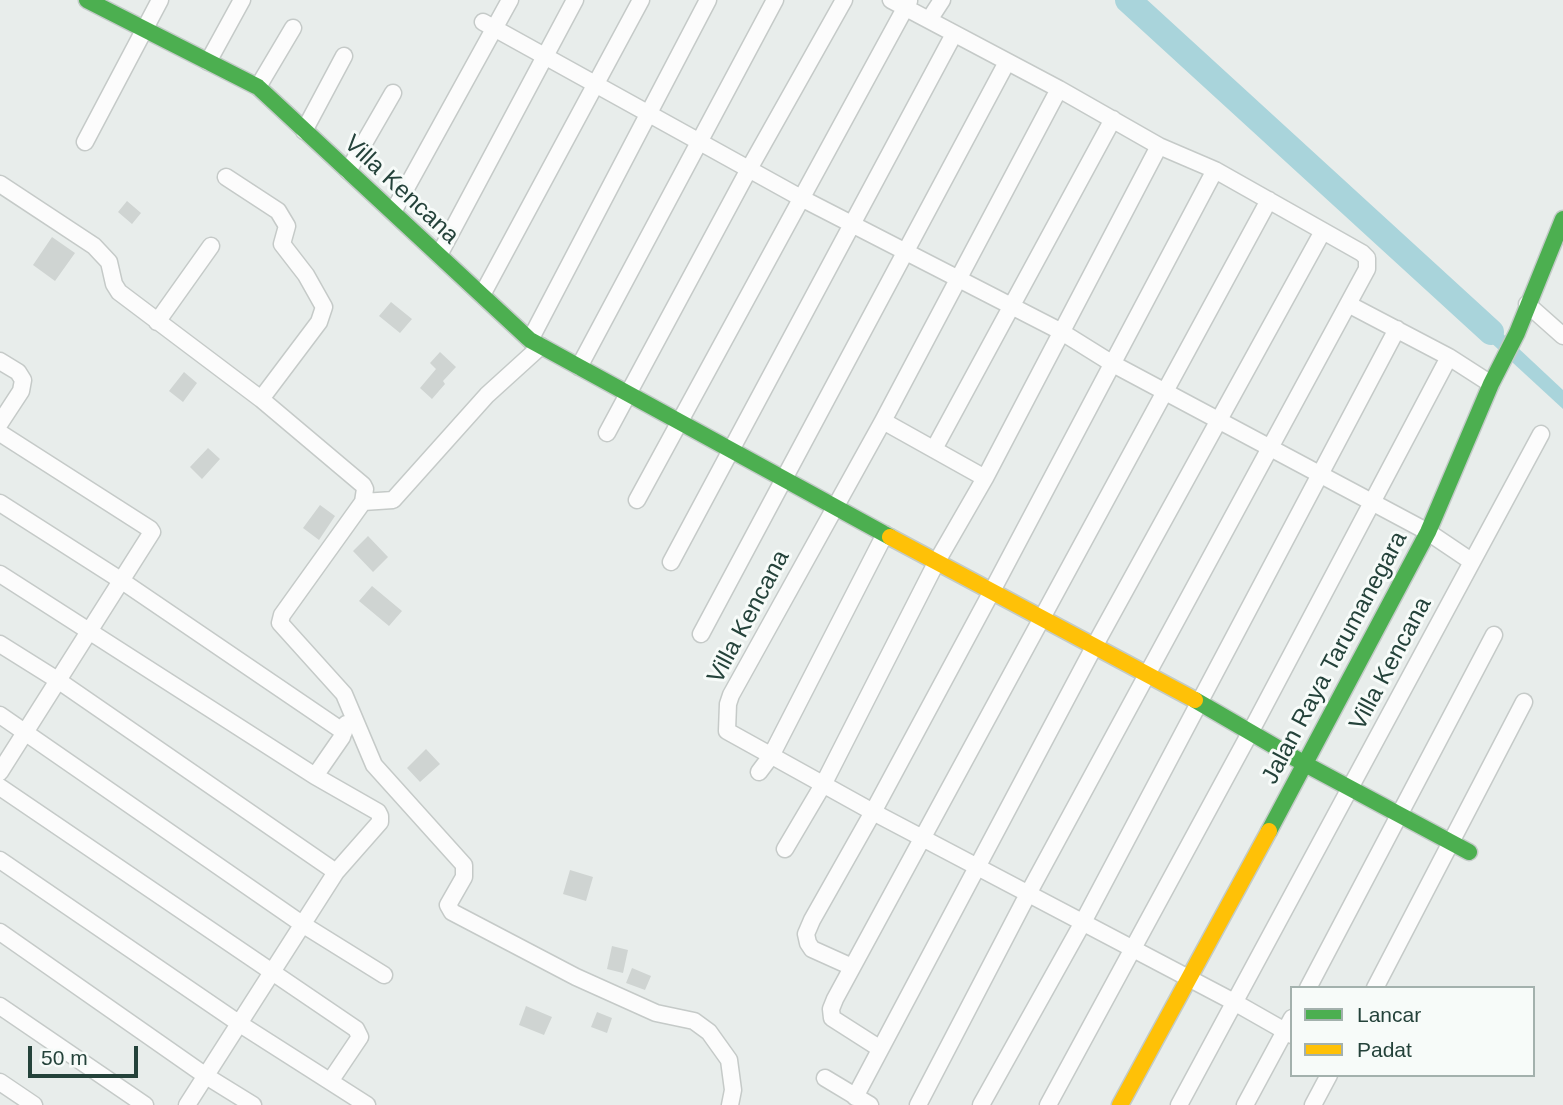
<!DOCTYPE html>
<html>
<head>
<meta charset="utf-8">
<style>
  body { margin:0 }
  #map { position:relative; width:1563px; height:1105px; overflow:hidden; background:#e8edeb; font-family:Helvetica,sans-serif }
  canvas { display:block }
  .legend { position:absolute; left:1290px; top:986px; width:245px; height:91px; box-sizing:border-box; background:#f7fbf9; border:2px solid #a3b1ad; margin:0; padding:9px 12px; list-style:none; font-size:21px; color:#24423a }
  .legend li { display:flex; align-items:center; gap:14px; height:35px }
  .legend b { width:35px; border:2px solid #a3b1ad }
  .scale { position:absolute; left:28px; top:1046px; width:110px; height:32px; box-sizing:border-box; border:4px solid #24423a; border-top:0; padding-left:9px; font-size:21px; line-height:24px; white-space:nowrap; color:#24423a; -webkit-text-stroke:5px #f7fbf9; paint-order:stroke }
</style>
</head>
<body>
<div id="map">
<canvas width="1563" height="1105"></canvas>
<ul class="legend">
<li><b style="height:9px;background:#4caf50"></b>Lancar</li>
<li><b style="height:9px;background:#ffc107"></b>Padat</li>
</ul>
<div class="scale">50 m</div>
</div>
<script>
const ctx = document.querySelector('canvas').getContext('2d');
ctx.lineJoin = 'round';
function fillPath(path, color) {
  ctx.fillStyle = color;
  ctx.fill(path, 'evenodd');
}
function toPath(rows) {
  const path = new Path2D();
  for (const r of rows) {
    path.moveTo(r[0], r[1]);
    for (let i = 2; i < r.length; i += 2) path.lineTo(r[i], r[i + 1]);
  }
  return path;
}
function stroke(path, color, width, dash) {
  ctx.strokeStyle = color;
  ctx.lineWidth = width;
  ctx.lineCap = dash ? 'butt' : 'round';
  ctx.setLineDash(dash || []);
  ctx.stroke(path);
}
function label(font, color, halo, rows, align = 'center') {
  ctx.font = font + ' Helvetica,sans-serif';
  ctx.lineWidth = 6;
  ctx.setLineDash([]);
  ctx.textBaseline = 'middle';
  ctx.strokeStyle = halo;
  ctx.fillStyle = color;
  for (const [text, x, y, turn = 0] of rows) {
    ctx.save();
    ctx.translate(x, y);
    ctx.rotate((+turn || 0) * Math.PI / 180);
    ctx.textAlign = isNaN(turn) ? turn : align;
    if (halo) ctx.strokeText(text, 0, 0);
    ctx.fillText(text, 0, 0);
    ctx.restore();
  }
}
fillPath(toPath([
  [1469,302,1563,390,1563,409,1461,315]
]), '#a9d4db');
stroke(toPath([
  [1128,0,1491,332]
]), '#a9d4db', 26);
fillPath(toPath([
  [127,201,141,213,132,224,118,212],
  [52,237,75,253,55,281,33,265],
  [391,302,412,319,400,333,379,316],
  [440,352,456,367,443,381,445,384,432,399,420,388,436,369,430,363],
  [184,372,197,383,183,402,169,391],
  [208,448,220,459,202,479,190,467],
  [320,505,335,516,319,540,303,528],
  [368,536,388,557,373,572,353,551],
  [372,586,402,611,389,626,359,601],
  [426,749,440,764,420,782,407,768],
  [570,870,593,877,586,901,563,894],
  [612,946,628,950,623,973,607,969],
  [632,968,651,976,645,990,626,983],
  [526,1006,552,1017,544,1035,519,1025],
  [597,1012,612,1018,607,1033,591,1027]
]), '#cfd4d2');
const street = toPath([
  [891,0,1059,89,1159,146,1215,170,1362,253,1367,258,1367,269,1028,894,918,1105],
  [929,20,942,0],
  [483,22,801,198,1060,331,1113,364,1428,532,1471,561],
  [208,62,242,0],
  [258,87,293,28],
  [1059,89,883,421,731,695,728,704,727,731,873,812,1234,1002,1292,1035],
  [304,131,344,56],
  [85,142,160,0],
  [348,171,393,93],
  [226,177,278,211,287,226,282,244,306,275,324,307,319,322,261,399],
  [0,184,94,246,109,262,114,284,119,292,261,399,363,485,365,489,363,502,282,615,280,623,344,694,374,765,464,865,464,877,448,905,452,912,576,977,656,1013,694,1021,709,1032,729,1060,733,1090,730,1105],
  [393,212,510,0],
  [439,255,575,0],
  [482,295,641,0],
  [1348,304,1449,357,1491,384],
  [1527,304,1563,336],
  [157,322,211,246],
  [530,340,708,0],
  [0,361,18,372,23,380,21,391,0,423],
  [579,367,775,0],
  [883,421,985,478],
  [0,433,150,529,152,532,0,772],
  [607,433,749,169,844,0],
  [934,449,1113,119],
  [637,500,909,1],
  [363,502,393,500,487,395,541,346],
  [0,503,122,581,344,732],
  [671,562,954,34],
  [0,574,315,776,378,812,380,816,380,822,336,872,187,1105],
  [701,634,1007,62],
  [0,644,59,681,336,872],
  [0,715,302,924,384,975],
  [759,772,771,756,885,534],
  [315,776,342,737,346,724],
  [0,787,356,1029,360,1037,331,1080],
  [785,849,824,783,936,563,985,478,1159,146],
  [0,860,240,1024,367,1105],
  [0,932,206,1076,253,1105],
  [852,967,812,949,808,943,806,934,812,920,873,812,992,591,1215,170],
  [1308,988,1494,635],
  [1375,988,1524,702],
  [0,1006,145,1105],
  [879,1048,832,1018,831,1009,835,999,1269,200],
  [825,1078,870,1105],
  [0,1082,34,1105],
  [855,1097,1095,645,1323,231],
  [981,1105,1082,924,1397,329],
  [1048,1105,1251,731,1449,357],
  [1179,1105,1541,434],
  [1245,1105,1292,1018],
  [1313,1105,1329,1075]
]);
const fast = toPath([
  [87,0,258,87,530,340,890,537],
  [1195,700,1305,764,1469,852],
  [1269,831,1428,532,1491,384,1517,333,1563,219]
]);
const slow = toPath([
  [890,537,1195,700],
  [1120,1105,1269,831]
]);
stroke(street, '#c5cac8', 19);
stroke(fast, '#c3cbc8', 19);
stroke(slow, '#c3cbc8', 19);
stroke(street, '#fcfcfc', 16);
stroke(fast, '#4caf50', 16);
stroke(slow, '#ffc107', 16);
label('24px', '#24423a', '#f7fbf9', [
  ["Villa Kencana",401,190,43],
  ["Villa Kencana",749,617,-62],
  ["Jalan Raya Tarumanegara",1335,658,-62],
  ["Villa Kencana",1391,664,-62]
]);
</script>
</body>
</html>
